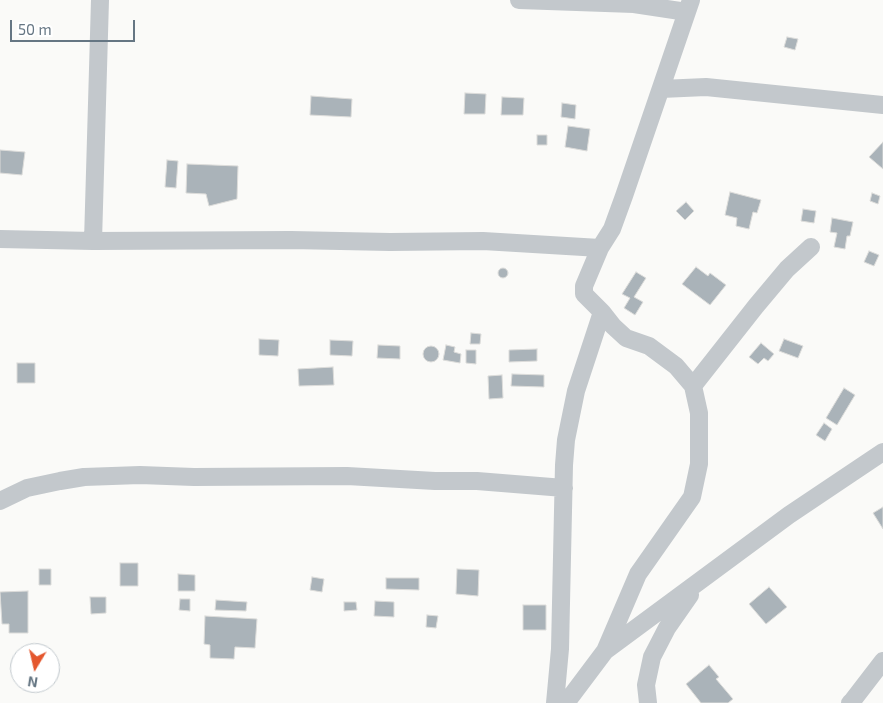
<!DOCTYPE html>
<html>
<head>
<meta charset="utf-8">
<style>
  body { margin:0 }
  #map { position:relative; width:883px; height:703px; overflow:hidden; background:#fafaf8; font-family:"Exo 2",sans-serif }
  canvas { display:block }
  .north { position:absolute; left:10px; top:643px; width:50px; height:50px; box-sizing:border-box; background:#fff; border:1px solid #c1c8cd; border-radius:50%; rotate:189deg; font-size:14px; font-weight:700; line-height:20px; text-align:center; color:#657683 }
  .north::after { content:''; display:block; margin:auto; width:18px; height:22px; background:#e4572e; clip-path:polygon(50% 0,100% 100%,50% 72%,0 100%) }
  .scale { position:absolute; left:10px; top:20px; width:125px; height:22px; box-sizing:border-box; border:2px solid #657683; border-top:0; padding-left:6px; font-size:15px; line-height:18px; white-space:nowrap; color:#657683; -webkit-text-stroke:4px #fff; paint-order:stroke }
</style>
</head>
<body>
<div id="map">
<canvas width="883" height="703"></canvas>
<div class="north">N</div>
<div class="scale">50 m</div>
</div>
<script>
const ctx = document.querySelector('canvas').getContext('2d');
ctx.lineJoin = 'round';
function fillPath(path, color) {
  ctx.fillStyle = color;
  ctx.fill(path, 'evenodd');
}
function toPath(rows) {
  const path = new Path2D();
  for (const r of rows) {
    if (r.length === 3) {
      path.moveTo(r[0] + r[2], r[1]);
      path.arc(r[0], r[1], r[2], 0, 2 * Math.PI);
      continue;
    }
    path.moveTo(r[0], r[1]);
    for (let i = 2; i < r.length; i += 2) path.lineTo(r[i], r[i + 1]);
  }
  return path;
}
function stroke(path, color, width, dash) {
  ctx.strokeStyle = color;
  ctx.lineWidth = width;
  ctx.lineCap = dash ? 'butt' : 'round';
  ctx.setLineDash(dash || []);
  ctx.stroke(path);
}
const building = toPath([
  [787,37,798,39,795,50,784,47,787,37],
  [465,93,486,94,485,114,464,114,465,93],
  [311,96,352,99,351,117,310,115,311,96],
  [502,97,524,98,523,115,501,115,502,97],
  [562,103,576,105,575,119,561,117,562,103],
  [568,126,590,129,587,151,565,147,568,126],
  [537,135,547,135,547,145,537,145,537,135],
  [883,142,883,169,869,157,883,142],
  [0,150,25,152,22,175,0,173,0,150],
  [167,160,178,161,176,188,165,187,167,160],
  [187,164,238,166,237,199,209,206,206,194,186,193,187,164],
  [730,192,761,200,757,213,753,212,749,229,736,226,737,218,725,215,730,192],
  [872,193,880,196,878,204,870,201,872,193],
  [686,202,694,211,685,220,676,211,686,202],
  [803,209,816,211,814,223,801,221,803,209],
  [832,218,853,222,850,236,847,236,845,249,834,247,837,233,830,232,832,218],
  [869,251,879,255,874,266,864,262,869,251],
  [696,267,708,276,710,273,726,285,710,305,682,284,696,267],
  [503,273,5],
  [636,272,646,278,634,297,643,302,635,315,624,308,630,298,622,294,636,272],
  [471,333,481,334,480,344,470,344,471,333],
  [259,339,279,340,278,356,259,355,259,339],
  [784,339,803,346,798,358,779,351,784,339],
  [330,340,353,341,352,356,330,355,330,340],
  [761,343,774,354,768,361,764,358,758,364,749,357,761,343],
  [378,345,400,346,400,359,377,358,378,345],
  [446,345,455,347,454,352,461,354,460,363,443,360,446,345],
  [431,354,8],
  [537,349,537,361,509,362,509,350,537,349],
  [466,350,476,350,476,364,466,363,466,350],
  [17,363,35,363,35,383,17,383,17,363],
  [333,367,334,385,299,386,298,369,333,367],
  [512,374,544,375,544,387,511,386,512,374],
  [502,375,503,398,489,399,488,376,502,375],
  [844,388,855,395,837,425,826,418,844,388],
  [824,423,832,429,825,441,816,435,824,423],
  [883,507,883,529,873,513,883,507],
  [120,563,138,563,138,586,120,586,120,563],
  [39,569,51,569,51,585,39,585,39,569],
  [457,569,479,570,478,596,456,594,457,569],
  [178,574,195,575,195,591,178,591,178,574],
  [312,577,324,579,322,592,310,590,312,577],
  [386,578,419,578,419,590,386,589,386,578],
  [769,587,787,607,766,624,749,604,769,587],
  [28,591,28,633,9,633,9,624,2,624,0,592,28,591],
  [90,597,106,597,106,613,91,614,90,597],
  [180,599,190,599,190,611,179,610,180,599],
  [216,600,247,602,246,611,215,610,216,600],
  [375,601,394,602,394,617,374,616,375,601],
  [344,602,356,602,357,610,344,611,344,602],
  [523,605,546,605,546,630,523,630,523,605],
  [427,615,438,616,436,628,426,627,427,615],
  [205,616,257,619,255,648,235,647,234,659,210,658,210,645,204,644,205,616],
  [709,665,719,677,716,679,733,699,728,703,701,703,686,684,709,665]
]);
fillPath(building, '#aab3b9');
stroke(building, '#dcdcda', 1);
stroke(toPath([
  [519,0,634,4,687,12],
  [661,89,706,87,883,105],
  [0,239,93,241,291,240,390,242,483,241,600,248],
  [93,241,100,0],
  [693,386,756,306,787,269,811,247],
  [0,501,27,488,60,481,84,477,140,475,194,477,347,476,435,481,477,481,564,488],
  [605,651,789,515,883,452],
  [555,703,560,649,564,465,566,440,576,391,602,312],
  [566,703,605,651,638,574,692,497,699,464,699,413,693,386,676,366,649,346,626,338,613,326,602,312,584,294,584,286,600,248,612,229,624,196,691,0],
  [648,703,646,685,652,657,667,628,690,595],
  [850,703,853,700,883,661]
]), '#c3c8cc', 18);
</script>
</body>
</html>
